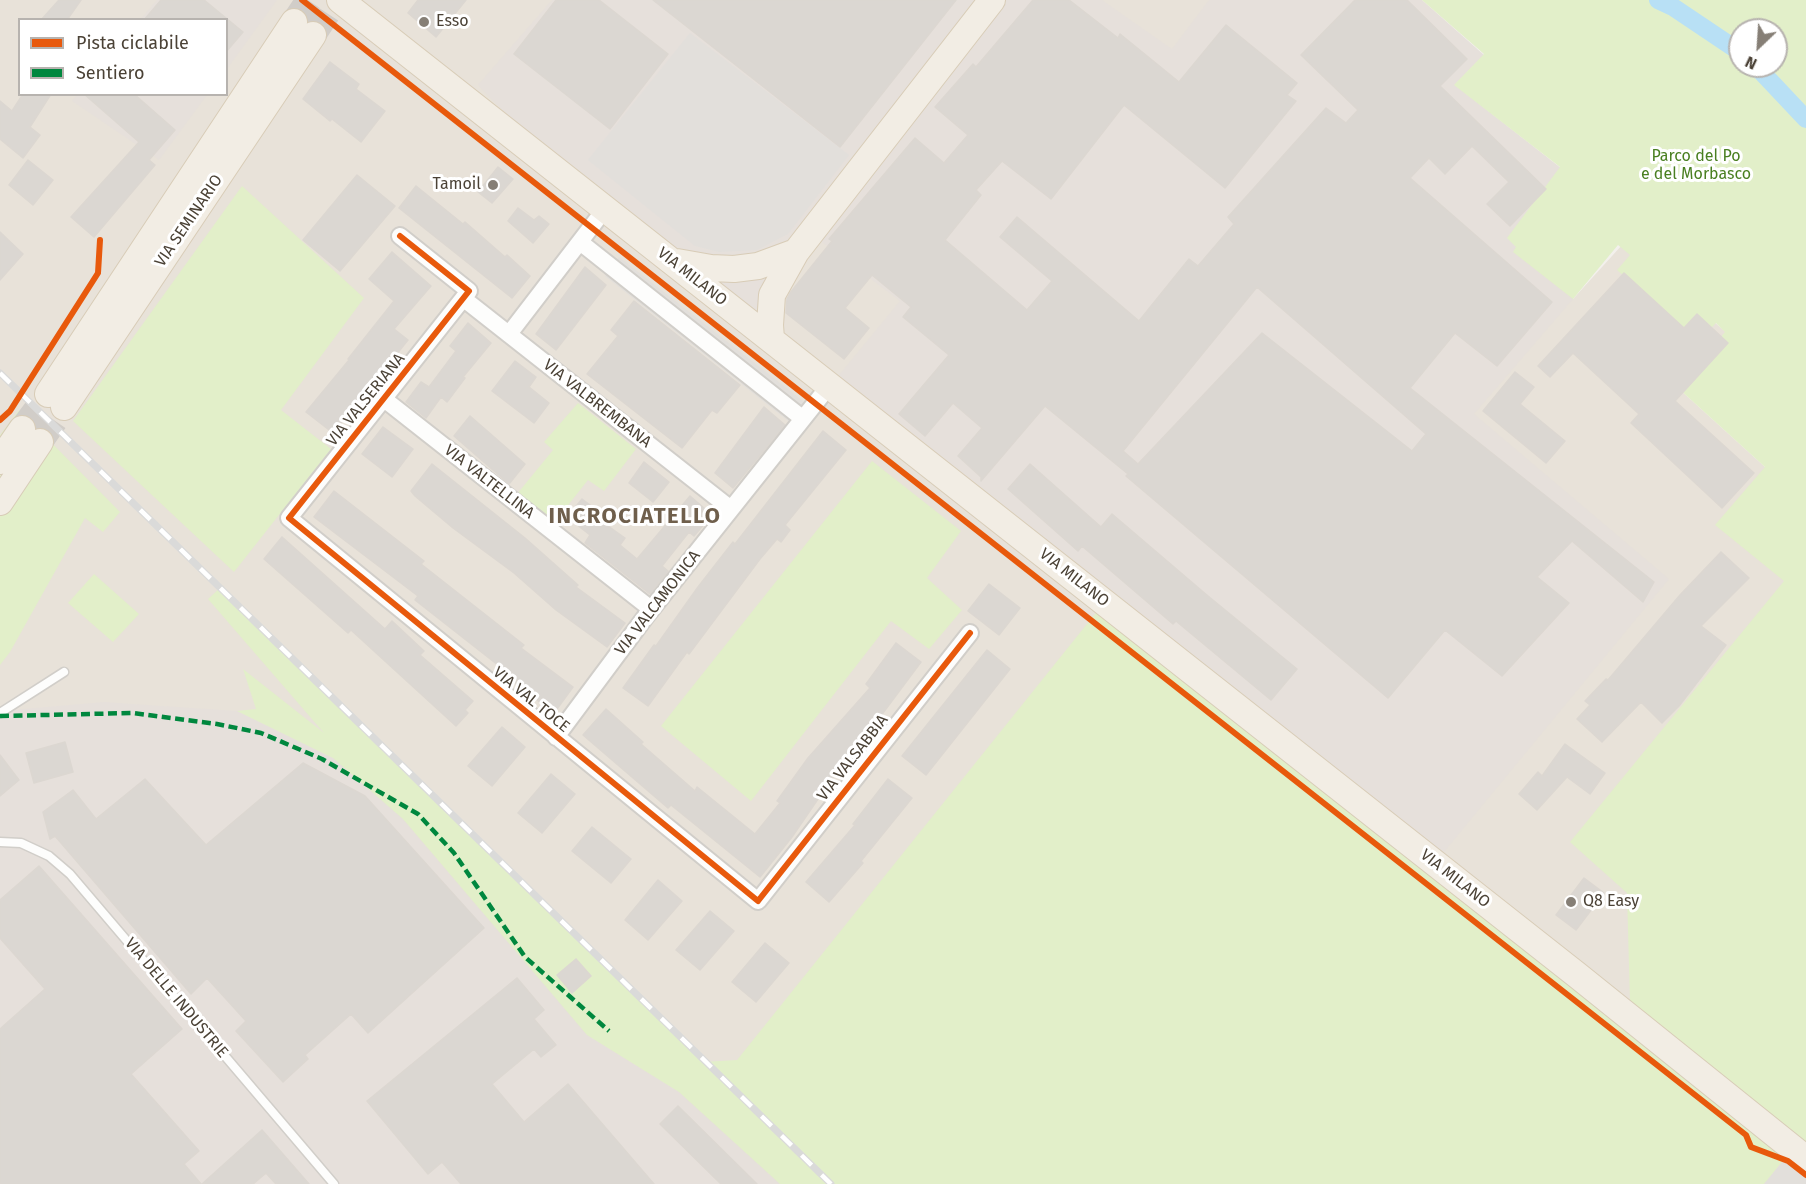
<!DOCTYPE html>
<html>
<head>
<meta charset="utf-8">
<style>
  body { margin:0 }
  #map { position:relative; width:1806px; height:1184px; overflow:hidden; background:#f3f0ec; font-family:"Fira Sans",sans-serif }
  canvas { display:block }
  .legend { position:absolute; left:18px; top:18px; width:210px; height:78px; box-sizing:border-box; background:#fff; border:2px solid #b7b3af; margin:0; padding:8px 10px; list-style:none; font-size:18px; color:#4b4236 }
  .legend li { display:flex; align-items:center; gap:12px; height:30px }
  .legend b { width:30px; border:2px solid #b7b3af }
  .north { position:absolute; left:1728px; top:18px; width:60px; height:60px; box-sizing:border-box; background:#fff; border:2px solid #b7b3af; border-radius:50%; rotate:205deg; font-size:16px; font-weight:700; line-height:24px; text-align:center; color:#4b4236 }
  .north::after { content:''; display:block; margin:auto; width:21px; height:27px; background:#867f76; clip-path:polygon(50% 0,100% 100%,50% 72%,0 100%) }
</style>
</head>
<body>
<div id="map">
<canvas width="1806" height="1184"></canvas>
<ul class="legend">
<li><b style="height:8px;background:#e8590c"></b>Pista ciclabile</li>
<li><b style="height:8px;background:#00873e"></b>Sentiero</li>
</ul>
<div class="north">N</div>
</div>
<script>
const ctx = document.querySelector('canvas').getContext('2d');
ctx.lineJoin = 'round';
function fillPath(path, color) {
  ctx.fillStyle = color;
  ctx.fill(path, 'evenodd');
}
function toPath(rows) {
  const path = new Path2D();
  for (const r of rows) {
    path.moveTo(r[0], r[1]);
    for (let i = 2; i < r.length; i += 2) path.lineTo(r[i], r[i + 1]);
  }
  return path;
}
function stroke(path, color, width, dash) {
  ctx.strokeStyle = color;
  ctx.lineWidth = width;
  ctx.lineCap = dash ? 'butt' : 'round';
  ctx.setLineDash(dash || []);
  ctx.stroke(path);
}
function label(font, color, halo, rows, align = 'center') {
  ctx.font = font + ' "Fira Sans",sans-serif';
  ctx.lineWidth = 6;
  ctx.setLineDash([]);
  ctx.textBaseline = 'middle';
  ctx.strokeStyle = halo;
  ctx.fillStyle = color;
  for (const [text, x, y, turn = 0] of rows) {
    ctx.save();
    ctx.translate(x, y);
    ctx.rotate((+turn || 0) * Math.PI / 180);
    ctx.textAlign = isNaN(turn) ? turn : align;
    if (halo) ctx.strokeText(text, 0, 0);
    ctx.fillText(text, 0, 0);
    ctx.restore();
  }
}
fillPath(toPath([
  [0,0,1422,0,1455,85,1567,173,1573,299,1622,245,1726,332,1678,388,1765,467,1784,581,1806,1184,0,1184],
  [20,20,226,20,226,94,20,94]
]), '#e8e2d9');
fillPath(toPath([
  [157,0,277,0,227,69,226,20,140,20],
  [552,0,1102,0,1172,49,1209,0,1422,0,1484,55,1455,85,1567,173,1513,251,1573,299,1474,414,1669,579,1439,858,830,386,900,301,810,233,748,320,577,187,478,85],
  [77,95,207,95,159,160,72,101],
  [104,702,237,711,333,758,403,819,587,1035,679,1092,780,1184,0,1184,0,711]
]), '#e6e0db');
fillPath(toPath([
  [1422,0,1806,0,1806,1147,1798,1142,1764,1184,780,1184,679,1092,587,1035,403,819,333,758,237,711,256,709,243,669,324,733,208,599,220,588,703,1062,737,1060,1107,599,1630,1002,1627,893,1570,842,1784,581,1715,525,1765,467,1678,388,1725,332,1716,323,1709,330,1689,334,1617,270,1630,255,1618,245,1573,299,1513,252,1516,247,1507,238,1560,167,1454,85,1484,54],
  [1740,30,1776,30,1776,66,1740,66],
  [242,186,364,298,281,410,331,449,234,572,73,421],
  [578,403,636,449,604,491,588,480,554,523,517,494,553,450,544,442],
  [19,410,120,512,103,532,85,518,10,652,0,665,0,435],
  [872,461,961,531,927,578,962,610,929,649,891,621,751,801,661,726],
  [94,574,139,614,113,642,68,603]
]), '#e2efc9');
fillPath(toPath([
  [690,33,849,155,788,234,757,250,719,252,695,246,588,160],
  [619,257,808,405,792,424,605,276],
  [1799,1142,1806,1147,1806,1184,1764,1184]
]), '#e2dfdb');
stroke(toPath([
  [1658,0,1673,7,1740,52],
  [1756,66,1806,119]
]), '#b8e0f5', 18);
const building = toPath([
  [59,0,81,0,67,20,41,20,59,0],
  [161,0,204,0,243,32,226,52,226,20,144,20,161,0],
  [418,0,466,0,436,37,408,13,418,0],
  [556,0,599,0,668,54,610,129,514,54,556,0],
  [653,0,956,0,840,147,653,0],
  [1033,0,1069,0,1118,38,1120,34,1179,82,1226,25,1297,83,1287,95,1296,101,1225,188,1124,105,1051,199,1002,161,976,190,981,195,945,240,1027,310,1052,281,1000,237,1017,217,1139,321,1189,259,1198,266,1234,224,1228,217,1326,108,1346,123,1358,110,1301,55,1355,0,1407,0,1467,59,1440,86,1546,189,1510,226,1487,204,1509,182,1472,146,1445,174,1429,158,1410,178,1552,302,1497,366,1455,333,1410,388,1654,582,1643,602,1572,541,1537,577,1569,603,1502,676,1445,630,1388,698,1126,476,1128,474,1045,406,981,481,981,477,958,456,982,428,953,403,925,436,899,414,949,355,903,317,911,307,872,275,845,308,869,328,844,359,786,313,787,299,790,293,832,241,829,239,915,138,944,163,968,135,935,107,973,64,976,67,1033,0],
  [1257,287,1426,434,1412,451,1262,333,1138,464,1123,451,1257,287],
  [330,62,359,84,356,89,385,111,361,142,332,119,330,121,303,99,330,62],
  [23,94,51,94,30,127,40,135,23,158,0,139,0,101,12,111,23,94],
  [84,94,134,94,175,130,149,160,155,165,94,237,71,217,139,142,84,94],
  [28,160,53,180,33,205,9,185,28,160],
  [498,167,513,179,492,203,478,192,498,167],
  [357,175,395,206,340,271,303,240,357,175],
  [416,186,463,224,465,222,505,257,507,255,530,276,512,298,399,208,416,186],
  [518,208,534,220,539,216,549,224,533,243,508,221,518,208],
  [0,232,23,254,0,280,0,232],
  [392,252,431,286,394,329,408,340,333,433,306,412,349,360,348,359,394,301,369,279,392,252],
  [585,267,606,285,556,350,536,334,585,267],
  [1624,273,1684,328,1697,314,1728,343,1675,401,1754,473,1722,508,1631,423,1639,414,1573,353,1550,377,1538,366,1624,273],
  [634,301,740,385,717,413,712,410,682,448,587,374,618,336,611,330,634,301],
  [468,323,491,343,463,377,465,378,447,402,441,397,426,418,406,402,421,382,429,387,456,351,450,346,468,323],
  [515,361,536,377,529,387,549,403,534,423,492,391,515,361],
  [1515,372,1534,387,1520,404,1565,441,1546,463,1483,411,1515,372],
  [764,407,785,425,733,488,715,473,764,407],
  [470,416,525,464,509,484,454,436,470,416],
  [383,427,413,449,392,477,362,454,383,427],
  [823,431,846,450,785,525,790,530,781,542,777,539,760,559,689,654,687,652,648,706,623,688,654,645,656,646,698,587,733,542,735,544,823,431],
  [644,462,669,482,653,502,629,483,644,462],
  [432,464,525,538,578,585,576,587,625,623,607,647,556,610,514,573,453,528,415,496,411,491,432,464],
  [1030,464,1101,527,1112,514,1208,596,1297,669,1271,700,1176,621,1173,624,1082,546,1078,551,1008,489,1030,464],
  [334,491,424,561,421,564,524,645,521,648,573,687,554,713,515,683,517,680,415,600,418,596,314,517,334,491],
  [690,496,712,515,694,536,689,532,662,566,668,571,650,594,585,543,590,535,567,517,582,499,605,516,601,521,625,538,620,545,637,559,690,496],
  [282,537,385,629,392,621,424,651,420,655,473,701,465,710,468,713,456,726,351,630,348,633,264,559,282,537],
  [1721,552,1749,578,1701,626,1726,645,1679,706,1662,723,1641,702,1602,742,1577,719,1590,705,1585,701,1606,679,1608,680,1680,595,1721,552],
  [989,584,1020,608,999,635,968,611,989,584],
  [896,643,921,662,877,721,880,724,846,762,844,761,792,837,760,877,671,805,668,808,583,735,606,709,643,742,641,744,695,791,697,787,755,834,780,803,777,801,808,758,870,688,866,684,896,643],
  [987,650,1010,669,926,775,902,756,987,650],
  [502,727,525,747,492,786,468,766,502,727],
  [65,742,73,772,34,783,26,753,65,742],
  [1565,744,1605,773,1590,794,1567,777,1537,810,1519,794,1538,772,1542,776,1565,744],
  [0,755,19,780,0,796,0,755],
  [303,763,365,796,484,928,368,1033,351,1014,305,1055,308,1059,283,1082,236,1031,246,1021,207,978,191,994,55,836,50,839,43,812,73,790,96,819,145,779,206,845,303,763],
  [551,774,575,794,542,833,518,813,551,774],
  [888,779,912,798,861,861,863,863,829,902,806,882,855,825,853,824,888,779],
  [592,827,631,859,611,883,572,851,592,827],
  [39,866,182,1029,131,1074,199,1151,184,1164,201,1184,0,1184,0,1029,45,989,0,938,0,900,39,866],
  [1584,878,1604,893,1576,930,1556,915,1584,878],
  [658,880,682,901,648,940,625,920,658,880],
  [710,911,734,931,700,970,676,950,710,911],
  [765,943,789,963,756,1002,732,982,765,943],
  [576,959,591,976,572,993,557,975,576,959],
  [517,978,544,1010,534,1019,556,1045,541,1057,534,1049,492,1084,524,1122,568,1084,654,1184,461,1184,442,1162,428,1174,367,1101,517,978],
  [678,1106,757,1184,721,1184,660,1124,678,1106],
  [262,1130,309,1184,276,1184,266,1173,253,1184,202,1184,262,1130]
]);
fillPath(building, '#dbd7d2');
stroke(building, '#dcd7d1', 1.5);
stroke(toPath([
  [294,22,309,0],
  [313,35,336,0],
  [22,429,48,394],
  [40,442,64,407]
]), '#d1cdc8', 26, [26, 13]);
const service = toPath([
  [0,713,64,672],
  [0,842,21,843,49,856,70,874,334,1184]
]);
const minor = toPath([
  [400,236,469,291,289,518,758,901,970,633],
  [580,242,802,418],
  [464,299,731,509],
  [509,334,605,209],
  [384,399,651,609],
  [556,737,646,616,829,386]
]);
const primary = toPath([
  [340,0,1577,975,1806,1159],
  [677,262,711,268,734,269,758,266,796,252],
  [771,339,770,325,772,295,796,252,992,0],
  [48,394,294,22],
  [64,407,313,35],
  [0,461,22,429],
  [0,502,40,442]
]);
stroke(service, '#d1cec9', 11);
stroke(minor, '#d1cec9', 20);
stroke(primary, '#d8ccb7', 28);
stroke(service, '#fdfdfc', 8);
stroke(minor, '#fdfdfc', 16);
stroke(primary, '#f2ede4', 26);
const rail = toPath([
  [0,373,831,1184]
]);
stroke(rail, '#dadad9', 7);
stroke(rail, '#fff', 4.5, [14]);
stroke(toPath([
  [0,716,133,713,217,724,261,733,322,759,418,814,454,853,525,957,609,1031]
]), '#00873e', 4.5, [9, 4.5]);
stroke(toPath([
  [302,0,1746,1135,1751,1147,1788,1161,1806,1175],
  [400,236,469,291,289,518,758,901,970,633],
  [0,420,10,411,98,273,100,240]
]), '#e8590c', 6);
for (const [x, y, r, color] of [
  [424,22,6,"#867f76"],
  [493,185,6,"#867f76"],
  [1571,902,6,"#867f76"]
]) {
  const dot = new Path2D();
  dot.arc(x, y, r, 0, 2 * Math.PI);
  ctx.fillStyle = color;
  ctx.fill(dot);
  stroke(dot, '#fff', 2);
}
label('16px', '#4b4236', '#fff', [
  ["Esso",436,22],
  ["Tamoil",481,185,"right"],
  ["Q8 Easy",1583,902]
], 'left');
label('16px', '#497f20', '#fff', [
  ["Parco del Po",1696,157],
  ["e del Morbasco",1696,175]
]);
label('16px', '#4b4236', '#fff', [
  ["VIA SEMINARIO",189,221,-56],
  ["VIA MILANO",692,277,38],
  ["VIA VALSERIANA",366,400,-51],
  ["VIA VALBREMBANA",597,404,38],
  ["VIA VALTELLINA",489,482,38],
  ["VIA MILANO",1074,578,38],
  ["VIA VALCAMONICA",658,603,-52],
  ["VIA VAL TOCE",531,700,39],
  ["VIA VALSABBIA",853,758,-52],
  ["VIA MILANO",1455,879,38],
  ["VIA DELLE INDUSTRIE",176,998,50]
]);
ctx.letterSpacing = '1.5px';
label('bold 22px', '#6f5f4c', '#fff', [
  ["INCROCIATELLO",635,517]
]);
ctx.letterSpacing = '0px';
</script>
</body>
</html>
